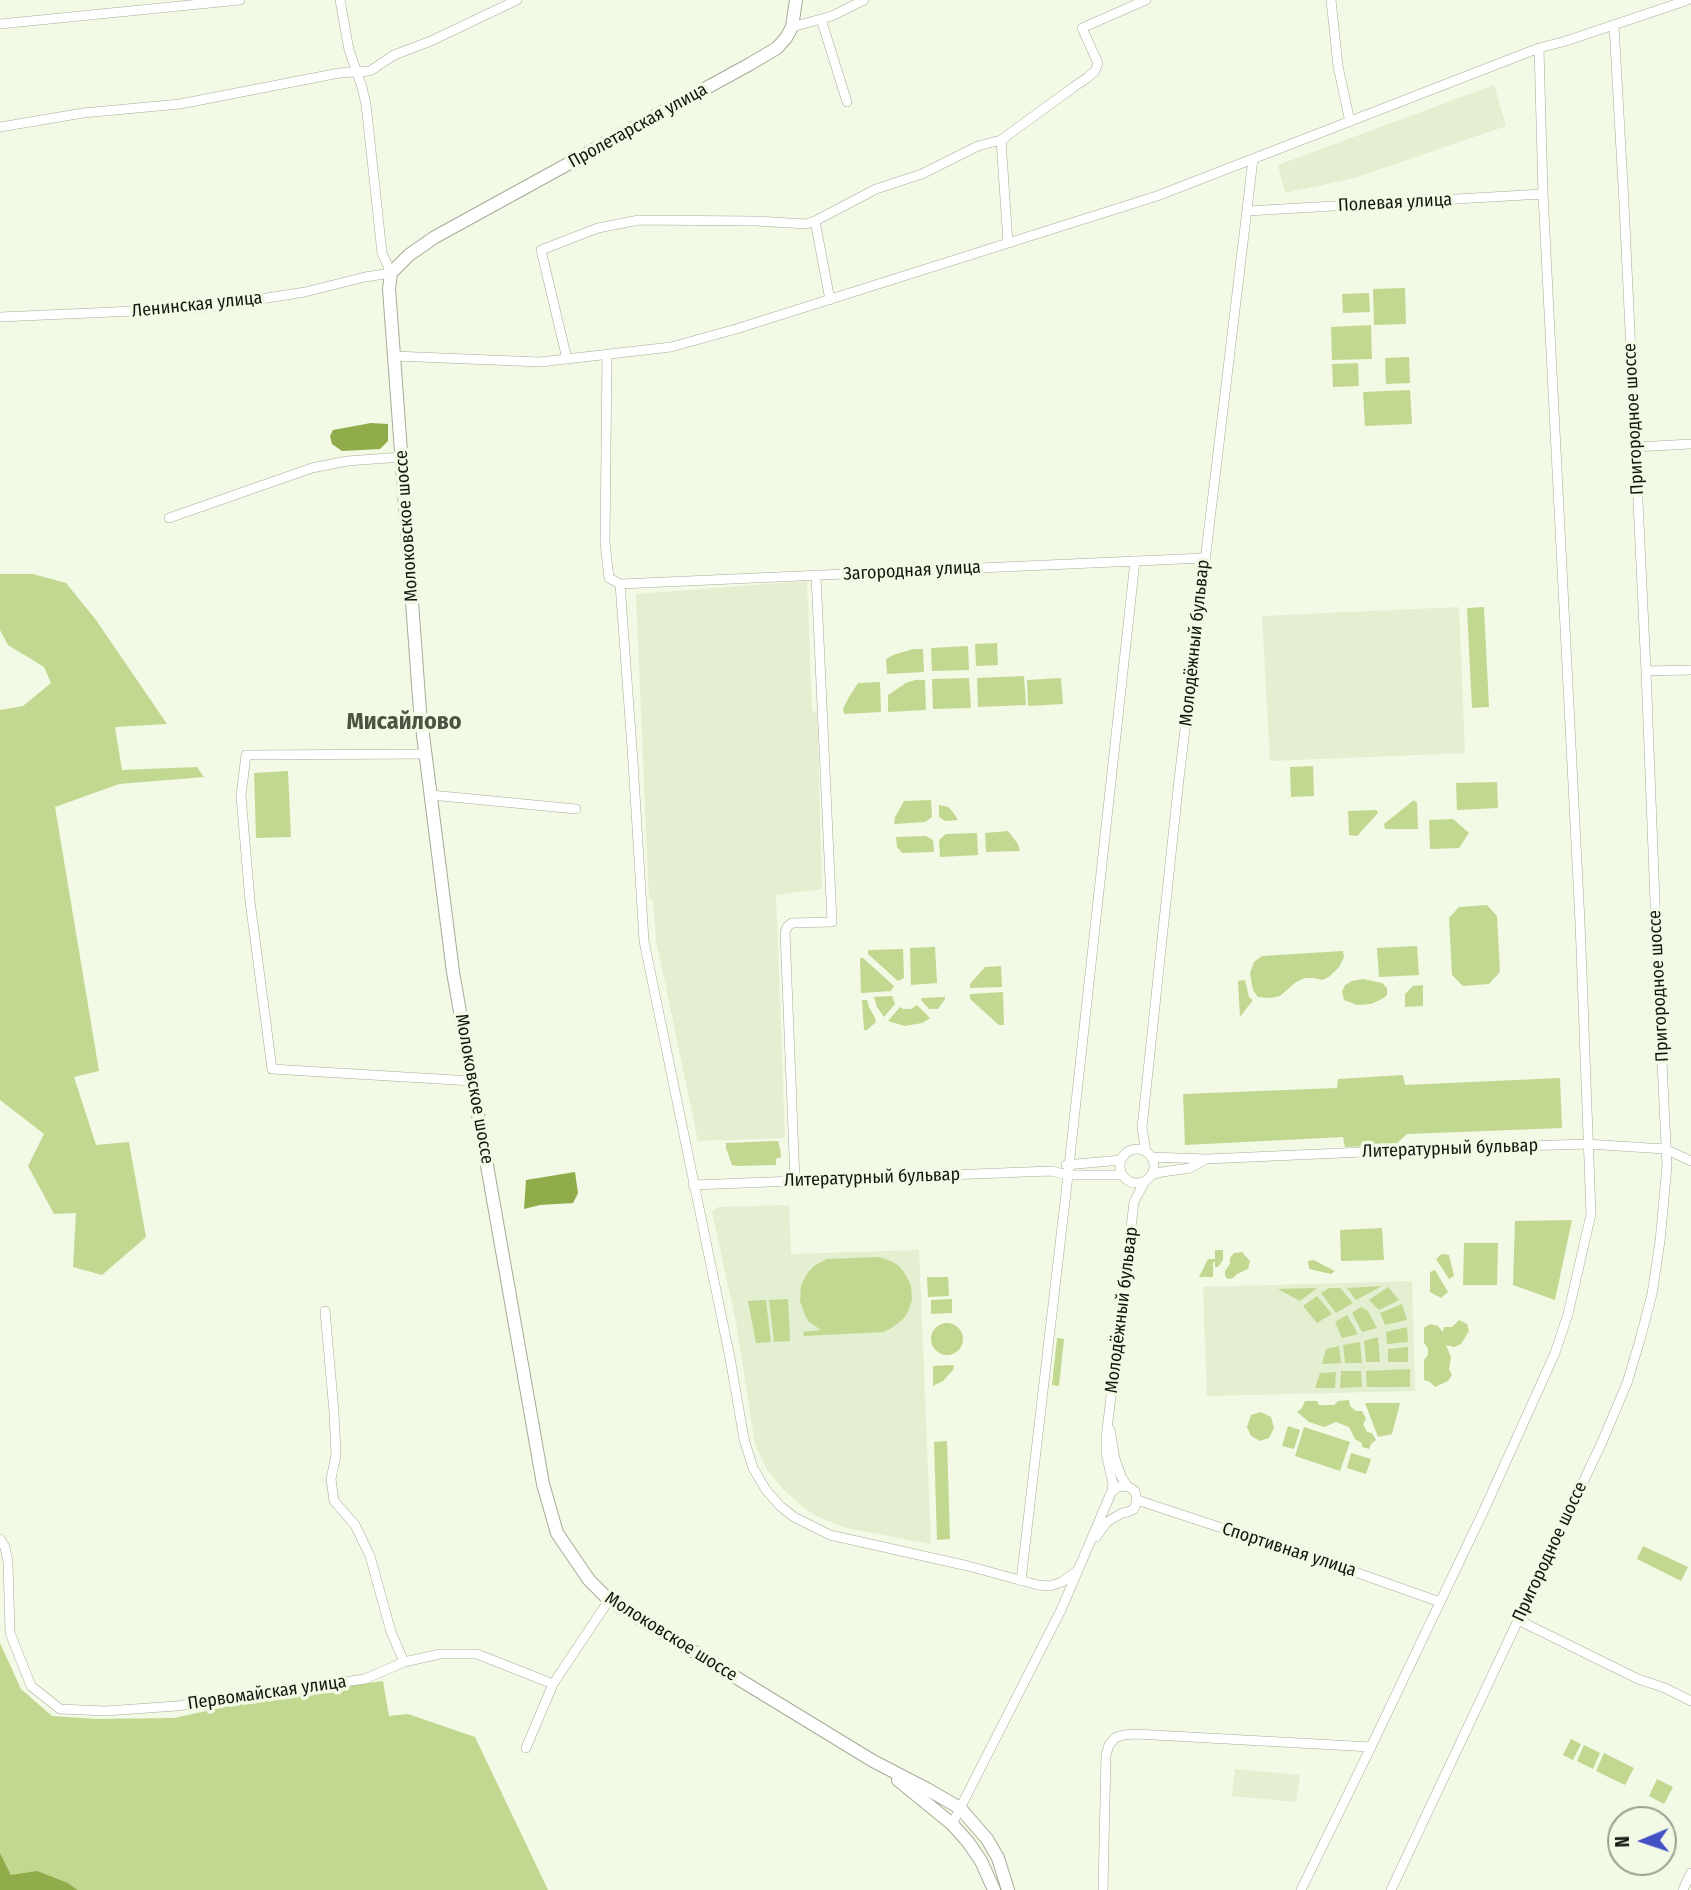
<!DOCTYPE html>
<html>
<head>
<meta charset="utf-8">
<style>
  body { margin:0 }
  #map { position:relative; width:1691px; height:1890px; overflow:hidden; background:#f2f9e4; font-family:"Fira Sans Condensed",sans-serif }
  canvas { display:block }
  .north { position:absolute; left:1607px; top:1806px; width:70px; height:70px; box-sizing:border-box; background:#f2f9e4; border:2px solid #999f8f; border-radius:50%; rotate:268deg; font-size:19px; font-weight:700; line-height:28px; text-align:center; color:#141710 }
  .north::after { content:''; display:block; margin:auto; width:24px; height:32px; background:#4351c5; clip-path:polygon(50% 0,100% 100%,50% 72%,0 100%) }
</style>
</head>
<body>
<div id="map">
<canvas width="1691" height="1890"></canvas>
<div class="north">N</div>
</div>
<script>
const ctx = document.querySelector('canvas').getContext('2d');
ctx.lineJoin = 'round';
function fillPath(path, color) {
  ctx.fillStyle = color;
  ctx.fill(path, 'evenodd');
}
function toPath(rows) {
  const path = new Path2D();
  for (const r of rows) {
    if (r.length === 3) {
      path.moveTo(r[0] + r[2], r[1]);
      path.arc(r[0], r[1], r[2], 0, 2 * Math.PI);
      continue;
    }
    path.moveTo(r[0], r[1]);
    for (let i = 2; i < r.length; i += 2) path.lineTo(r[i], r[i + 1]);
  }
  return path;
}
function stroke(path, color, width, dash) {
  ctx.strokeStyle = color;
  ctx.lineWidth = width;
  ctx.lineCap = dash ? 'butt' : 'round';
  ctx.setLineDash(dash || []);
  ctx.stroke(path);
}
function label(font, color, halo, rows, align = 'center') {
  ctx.font = font + ' "Fira Sans Condensed",sans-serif';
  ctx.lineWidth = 7;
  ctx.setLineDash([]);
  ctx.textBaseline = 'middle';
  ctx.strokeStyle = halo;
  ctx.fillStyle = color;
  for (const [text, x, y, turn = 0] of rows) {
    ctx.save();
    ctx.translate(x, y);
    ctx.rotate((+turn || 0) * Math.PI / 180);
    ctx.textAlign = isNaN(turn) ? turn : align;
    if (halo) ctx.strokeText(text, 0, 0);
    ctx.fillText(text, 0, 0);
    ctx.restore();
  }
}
fillPath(toPath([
  [1494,85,1506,126,1354,178,1285,193,1278,165],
  [807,581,812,710,817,713,822,889,776,895,785,1138,698,1141,656,940,653,900,649,899,636,594],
  [1459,607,1465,753,1270,761,1262,616],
  [789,1205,791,1254,919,1250,931,1544,847,1528,818,1517,803,1507,783,1489,766,1468,755,1444,736,1322,712,1212,718,1207],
  [1412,1281,1415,1391,1207,1396,1203,1287],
  [1235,1769,1300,1775,1296,1802,1232,1796]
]), '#e4eed1');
fillPath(toPath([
  [1405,288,1406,324,1374,325,1373,289],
  [1369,293,1370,312,1343,313,1342,294],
  [1371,325,1372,359,1332,360,1331,327],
  [1409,357,1410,383,1386,384,1385,358],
  [1358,363,1359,386,1333,387,1332,364],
  [1410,390,1412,424,1365,426,1363,392],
  [0,574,33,574,66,583,96,620,167,724,115,727,122,770,197,767,204,777,119,784,55,807,99,1071,74,1077,96,1145,129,1142,146,1237,102,1275,73,1267,76,1213,54,1214,28,1166,44,1134,0,1100,0,710,23,706,51,683,44,667,8,645,0,630],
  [1484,607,1489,707,1472,708,1467,608],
  [997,643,998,665,976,666,975,644],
  [968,646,969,670,932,671,931,648],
  [913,649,923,649,924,672,887,674,886,659,893,655],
  [1024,676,1026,705,978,707,977,678],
  [969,678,971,708,933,709,932,679],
  [1061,678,1063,704,1028,706,1027,680],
  [915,680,925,680,926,710,888,712,888,695,906,683],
  [880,682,881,712,844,714,843,709,849,697,858,683],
  [1313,766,1314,796,1291,797,1290,767],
  [288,771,291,837,256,838,254,773],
  [1497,782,1498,808,1457,810,1456,783],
  [931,800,932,817,925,822,894,824,895,817,904,801],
  [1414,800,1417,803,1418,829,1385,829,1384,824],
  [939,805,948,807,953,812,958,820,945,821,939,817],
  [1376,810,1378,812,1377,814,1357,836,1349,835,1348,811],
  [1453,819,1469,833,1459,848,1430,849,1429,820],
  [1008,831,1018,844,1020,851,986,852,985,833],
  [977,833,978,855,940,857,939,840,946,834],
  [926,836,933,840,934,852,902,853,897,847,896,837],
  [1487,905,1497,916,1500,972,1489,984,1463,986,1452,975,1449,918,1459,907],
  [1417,946,1419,975,1379,977,1377,948],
  [935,947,937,983,911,985,910,948],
  [903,949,904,978,898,981,868,954,868,950],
  [1343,951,1344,957,1339,967,1330,976,1323,980,1313,978,1305,978,1296,982,1280,996,1270,998,1258,997,1253,990,1250,973,1254,962,1262,956],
  [860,958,863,958,894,986,891,991,861,993],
  [1001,966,1002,987,970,988,970,984,985,967],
  [1363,979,1382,983,1387,988,1387,995,1382,999,1371,1004,1357,1005,1344,1000,1342,992,1345,985,1352,981],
  [1245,980,1249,997,1253,1000,1240,1017,1238,981],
  [1423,985,1423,1006,1405,1007,1405,994,1413,986],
  [1003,992,1004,1025,999,1025,970,999,970,994],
  [892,996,895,1004,884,1017,877,1007,874,997],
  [945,997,945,999,938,1009,929,1009,921,1000,922,998],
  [862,1000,867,1000,869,1007,875,1018,876,1022,867,1030,864,1030],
  [917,1005,930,1018,922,1023,905,1026,888,1021,900,1007,903,1009,911,1009],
  [1403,1075,1405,1085,1560,1078,1562,1128,1407,1134,1395,1145,1345,1147,1343,1137,1185,1145,1183,1094,1337,1088,1338,1079],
  [775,1141,778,1141,780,1148,781,1157,776,1159,776,1165,737,1166,732,1165,726,1148,726,1143],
  [1572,1220,1555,1300,1513,1285,1515,1221],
  [1382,1228,1384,1260,1341,1261,1340,1230],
  [1464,1243,1498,1243,1497,1285,1463,1285],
  [1215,1250,1223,1250,1223,1260,1218,1267,1215,1267,1215,1262,1213,1262,1213,1277,1199,1277,1208,1259,1215,1259],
  [1242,1252,1250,1261,1248,1269,1237,1274,1233,1278,1228,1279,1225,1276,1225,1271,1230,1264,1230,1258,1234,1253],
  [1442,1254,1449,1255,1454,1276,1449,1279,1436,1259],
  [879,1257,893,1262,899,1266,904,1272,911,1285,912,1300,907,1314,902,1320,890,1329,883,1332,804,1336,803,1332,821,1330,809,1322,805,1315,800,1301,801,1285,808,1272,814,1266,827,1259],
  [1314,1260,1323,1265,1335,1271,1331,1274,1309,1269,1308,1261],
  [1435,1270,1448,1292,1441,1298,1430,1292,1430,1272],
  [927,1277,948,1277,949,1296,928,1297],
  [1382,1286,1356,1300,1347,1288],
  [1388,1287,1399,1300,1379,1310,1369,1300],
  [1317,1288,1300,1301,1278,1289],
  [1329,1288,1340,1288,1353,1303,1336,1313,1321,1293],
  [1317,1296,1332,1314,1317,1323,1303,1306],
  [788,1299,790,1341,774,1342,769,1300],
  [952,1299,952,1313,931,1314,931,1300],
  [766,1300,771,1342,756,1343,748,1301],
  [1402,1304,1407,1320,1385,1325,1380,1313],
  [1361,1307,1368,1311,1377,1328,1362,1332,1352,1313],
  [1347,1315,1358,1334,1342,1338,1335,1322],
  [1459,1320,1467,1324,1469,1331,1461,1344,1454,1347,1446,1345,1451,1357,1449,1369,1452,1375,1448,1381,1435,1387,1430,1382,1424,1380,1424,1360,1428,1355,1428,1348,1424,1343,1424,1328,1430,1324,1438,1326,1443,1332,1444,1327,1452,1327],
  [947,1339,16],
  [1407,1327,1408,1342,1387,1344,1386,1332],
  [1378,1337,1380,1362,1366,1362,1364,1341],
  [1057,1338,1064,1339,1059,1386,1052,1385],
  [1360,1342,1362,1363,1345,1363,1343,1345],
  [1339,1346,1341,1363,1322,1364,1326,1349],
  [1408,1347,1408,1362,1388,1362,1388,1349],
  [954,1365,953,1370,943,1381,933,1386,933,1366],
  [1410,1369,1410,1387,1367,1387,1366,1371],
  [1341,1371,1361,1371,1362,1387,1340,1388],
  [1336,1372,1335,1388,1315,1388,1320,1373],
  [1349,1400,1350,1406,1356,1411,1362,1411,1366,1419,1363,1424,1367,1432,1372,1433,1376,1440,1371,1444,1369,1449,1362,1447,1362,1443,1355,1439,1349,1427,1336,1422,1324,1427,1309,1422,1297,1412,1302,1408,1305,1401,1317,1401,1319,1405,1334,1405,1338,1401],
  [1365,1403,1400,1403,1392,1434,1378,1437],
  [1261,1412,1271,1417,1274,1428,1269,1438,1260,1441,1251,1436,1247,1427,1251,1415],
  [1288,1426,1300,1430,1294,1449,1282,1446],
  [1304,1427,1350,1442,1340,1471,1295,1456],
  [947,1441,950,1539,937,1540,934,1442],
  [1351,1453,1371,1459,1366,1474,1347,1468],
  [1643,1546,1688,1567,1681,1581,1637,1559],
  [0,1643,21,1689,52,1716,97,1719,174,1718,270,1697,383,1681,389,1716,408,1714,475,1737,548,1890,78,1890,68,1883,11,1875,0,1853],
  [1571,1739,1581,1744,1573,1760,1563,1755],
  [1584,1745,1600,1753,1593,1769,1577,1761],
  [1604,1753,1634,1768,1625,1785,1596,1771],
  [1657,1779,1673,1787,1664,1804,1649,1796]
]), '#c2d891');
fillPath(toPath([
  [371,423,388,424,388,441,380,449,342,451,332,444,330,436,333,430],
  [575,1172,578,1193,573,1203,540,1205,524,1209,526,1180],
  [0,1853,11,1875,37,1871,68,1883,78,1890,0,1890]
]), '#90ab4a');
const street = toPath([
  [1331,0,1338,66,1350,122],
  [821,19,847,102],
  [0,24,240,0],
  [792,27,832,16,864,0],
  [0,127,83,113,180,104,339,73,370,71,394,55,431,41,517,0],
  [1247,211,1543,194],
  [1008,243,1001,140,1075,86,1087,78,1095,71,1098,63,1082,28,1146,0],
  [830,300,815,221,876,189,922,174,978,146,1001,140],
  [0,317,203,308,305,292,365,277,391,273,382,253,366,104,362,87,349,50,340,0],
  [607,354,605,543,609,578,620,584,1204,558],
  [394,356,540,362,671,347,736,329,1157,196,1539,48,1566,41,1688,0],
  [567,359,541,250,598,228,639,220,756,221,806,224,815,221],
  [1635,447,1691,444],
  [169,518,312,468,347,461,402,457],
  [620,584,633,762,644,941,730,1358,744,1439,753,1468,766,1490,780,1506,794,1517,830,1535,968,1566,1038,1585,1050,1586,1062,1582,1077,1571],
  [1646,671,1691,670],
  [426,754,246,755,241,796,250,901,272,1069,472,1081],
  [431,795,576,809],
  [1137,1166,17],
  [1146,1152,1142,1128,1179,779,1253,159],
  [1151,1157,1206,1159,1432,1149,1587,1144,1665,1149,1691,1161],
  [1066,1165,1121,1160],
  [1151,1175,1162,1172,1190,1168,1204,1160],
  [795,1181,785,932,788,926,792,923,832,922,816,575],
  [693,1185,1051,1171,1068,1175,1122,1175],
  [325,1311,334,1412,336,1455,331,1479,334,1501,355,1525,370,1556,391,1632,404,1662],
  [1112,1491,1113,1484,1106,1453,1106,1438,1134,1202,1145,1181],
  [1137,1500,1355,1572,1440,1602],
  [1096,1537,1107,1522,1122,1513,1128,1512,1134,1509,1137,1500,1135,1491,1127,1486,1121,1476,1115,1459,1110,1430],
  [0,1539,5,1547,8,1562,10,1633,31,1686,60,1709,105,1711,177,1706,365,1679,404,1662,440,1654,477,1654,553,1684],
  [1021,1581,1068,1175,1135,561],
  [1518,1620,1638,1679,1665,1688,1691,1701],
  [526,1748,553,1684,609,1600],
  [952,1824,1061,1610,1111,1493,1117,1487,1127,1486],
  [1103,1890,1106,1755,1109,1745,1115,1738,1123,1735,1136,1734,1371,1747],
  [1301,1890,1371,1747,1485,1508,1555,1353,1568,1314,1591,1214,1580,922,1543,194,1539,48],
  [1391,1890,1602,1442,1627,1383,1640,1340,1652,1294,1660,1241,1667,1166,1658,979,1646,671,1624,204,1614,25],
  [1683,1890,1691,1873]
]);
const secondary = toPath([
  [796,0,792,27,786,38,777,48,750,64,435,237,409,255,391,273,389,289,394,356,420,711,453,972,543,1484,557,1533,589,1580,609,1600,873,1761,927,1789,960,1808,987,1839,998,1858,1008,1890],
  [898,1780,952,1824,968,1842,981,1861,994,1890]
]);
stroke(street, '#a5ac98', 10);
stroke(secondary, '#a5ac98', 14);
stroke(street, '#fff', 9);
stroke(secondary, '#fff', 12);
label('18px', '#141710', '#f2f9e4', [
  ["Пролетарская улица",638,126,-29],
  ["Полевая улица",1395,203,-3],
  ["Ленинская улица",197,305,-6],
  ["Пригородное шоссе",1634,419,-93],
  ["Молоковское шоссе",407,526,-94],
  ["Загородная улица",912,571,-3],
  ["Молодёжный бульвар",1195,643,-84],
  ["Пригородное шоссе",1659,986,-93],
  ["Молоковское шоссе",474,1089,80],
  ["Литературный бульвар",1450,1149,-2],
  ["Литературный бульвар",872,1178,-2],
  ["Молодёжный бульвар",1122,1310,-83],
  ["Спортивная улица",1289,1550,18],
  ["Пригородное шоссе",1550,1552,-65],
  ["Молоковское шоссе",671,1637,32],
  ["Первомайская улица",267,1693,-8]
]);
label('bold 24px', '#4d5341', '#f2f9e4', [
  ["Мисайлово",404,722]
]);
</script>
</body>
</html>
